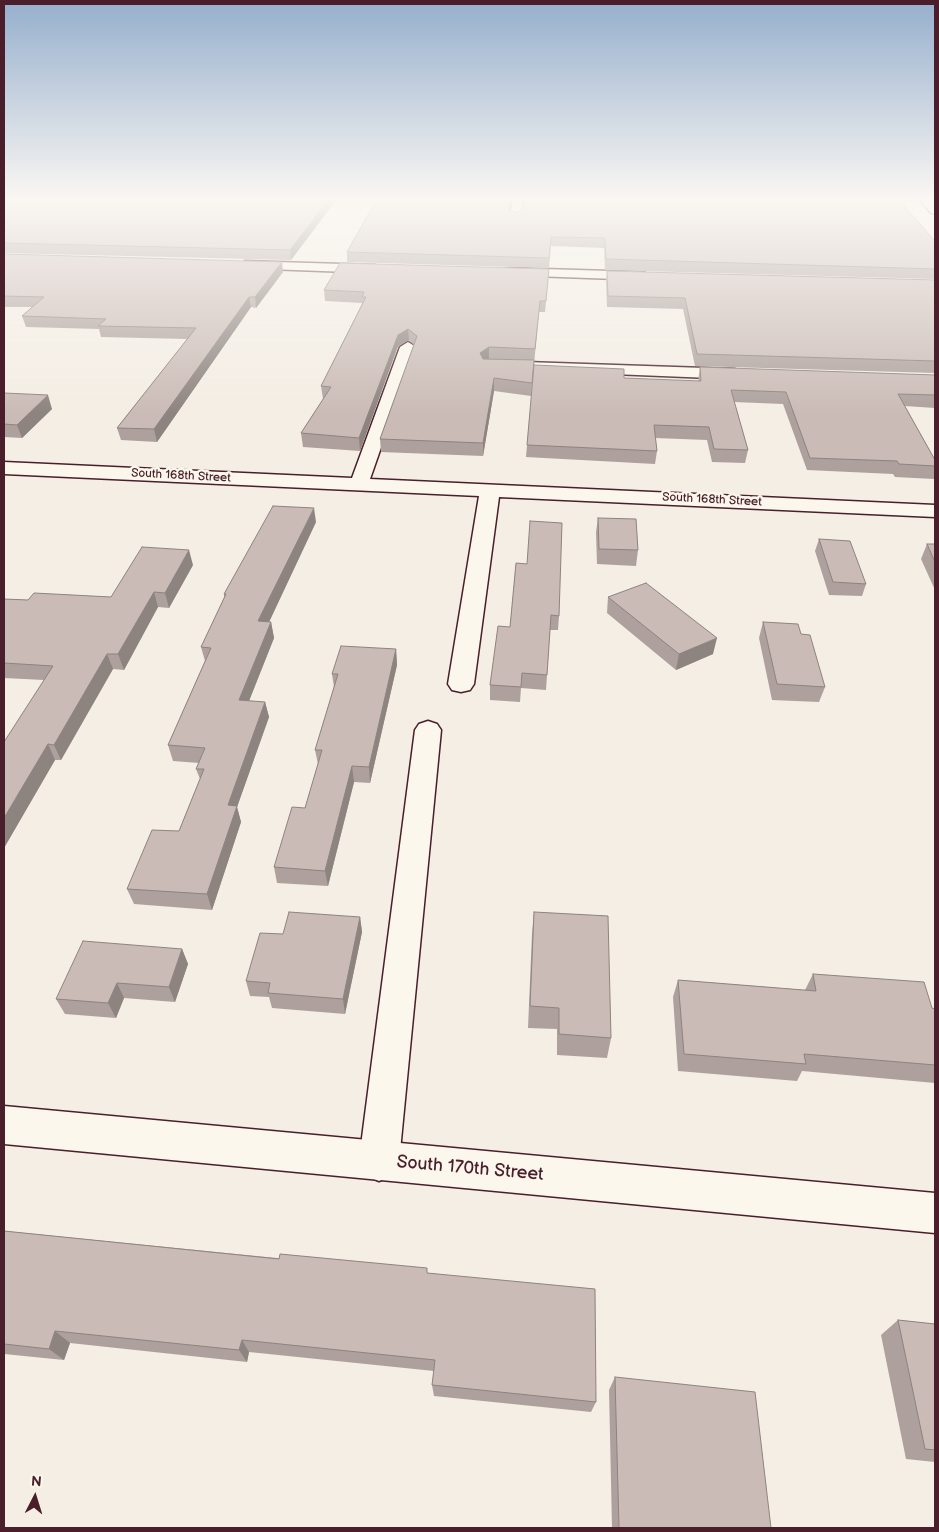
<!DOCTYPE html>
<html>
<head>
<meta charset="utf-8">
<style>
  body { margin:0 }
  #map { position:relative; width:939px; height:1532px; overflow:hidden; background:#f4eee4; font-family:"Balsamiq Sans",sans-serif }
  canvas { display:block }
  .frame { position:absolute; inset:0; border:5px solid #4a1f2b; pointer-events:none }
  .north { position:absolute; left:10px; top:1472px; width:50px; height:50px; -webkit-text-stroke:4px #fbf7ec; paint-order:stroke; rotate:5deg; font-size:14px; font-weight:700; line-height:20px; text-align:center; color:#4a1f2b }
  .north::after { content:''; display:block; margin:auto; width:18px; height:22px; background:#4a1f2b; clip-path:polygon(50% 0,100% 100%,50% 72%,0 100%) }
</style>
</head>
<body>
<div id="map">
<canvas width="939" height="1532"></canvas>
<div class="frame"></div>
<div class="north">N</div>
</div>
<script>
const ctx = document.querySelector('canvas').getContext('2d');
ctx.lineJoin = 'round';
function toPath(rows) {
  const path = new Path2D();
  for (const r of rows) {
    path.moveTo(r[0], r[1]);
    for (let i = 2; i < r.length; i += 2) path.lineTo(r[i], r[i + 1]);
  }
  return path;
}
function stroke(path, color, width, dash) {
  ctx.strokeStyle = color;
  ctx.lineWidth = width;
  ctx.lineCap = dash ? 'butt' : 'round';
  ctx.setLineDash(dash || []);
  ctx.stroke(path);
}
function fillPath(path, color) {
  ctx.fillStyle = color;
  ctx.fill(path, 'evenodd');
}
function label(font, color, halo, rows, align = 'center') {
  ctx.font = font + ' "Balsamiq Sans",sans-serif';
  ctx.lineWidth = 5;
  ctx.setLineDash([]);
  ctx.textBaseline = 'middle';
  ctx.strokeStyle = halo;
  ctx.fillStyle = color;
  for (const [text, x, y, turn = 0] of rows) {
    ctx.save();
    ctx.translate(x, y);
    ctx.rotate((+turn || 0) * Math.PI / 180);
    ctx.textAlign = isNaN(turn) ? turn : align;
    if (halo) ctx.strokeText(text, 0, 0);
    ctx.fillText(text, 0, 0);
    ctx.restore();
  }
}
const street = toPath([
  [513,199,523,199,521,218,515,221,509,218,513,199],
  [919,199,930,199,935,205,935,214,931,213,919,199],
  [245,261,375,265,381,269,375,273,241,268,239,265,245,261],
  [510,268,644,272,650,276,644,280,505,275,504,272,505,269,510,268],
  [408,342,416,347,370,479,935,505,935,517,499,497,474,684,470,690,461,692,452,690,448,684,479,496,4,474,4,462,352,478,400,347,408,342],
  [496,361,735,369,743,374,735,379,490,369,488,366,490,363,496,361],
  [428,721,437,724,441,730,399,1161,393,1175,379,1181,365,1175,359,1161,415,730,419,724,428,721]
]);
const secondary = toPath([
  [4,1106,935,1193,935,1233,4,1144,4,1106]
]);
stroke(street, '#4a1f2b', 3);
stroke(secondary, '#4a1f2b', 3);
fillPath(street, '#fbf7ec');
fillPath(secondary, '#fbf7ec');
fillPath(toPath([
  [4,199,337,199,291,260,4,253],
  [377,199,511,199,509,210,516,213,935,241,935,280,935,279,605,270,604,248,551,246,549,268,347,262,347,252],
  [4,254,283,272,256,308,251,307,157,442,121,440,117,428,187,339,101,337,99,329,26,327,22,316,32,307,4,307],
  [549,269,545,312,539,312,531,396,494,391,483,456,381,452,380,439,414,345,409,340,398,346,360,451,303,447,301,433,323,399,321,386,362,304,362,303,325,301,324,290],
  [607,271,935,280,935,374,935,373,695,366,683,309,607,307,606,281],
  [700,367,935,375,935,408,905,406,935,460,935,475,934,479,895,477,893,474,807,470,783,404,734,402,748,450,745,463,712,462,707,440,655,438,657,451,655,464,526,457,527,445,624,378,698,381],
  [4,393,52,409,22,438,4,437],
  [598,518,638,550,636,566,597,564,596,532],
  [316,522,269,622,271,622,274,638,249,701,265,702,269,717,237,807,241,822,212,910,134,904,127,889,179,831,200,779,196,769,199,763,173,761,168,745,205,661,201,647,224,598,224,594],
  [819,539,866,584,862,596,829,595,815,551],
  [927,544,935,544,935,590,921,559],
  [516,563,559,616,558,630,550,630,546,690,521,688,520,702,490,700,490,685,510,627],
  [193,565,169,608,158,607,124,670,113,669,61,760,55,760,4,848,44,680,4,678,4,599,28,600,111,597],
  [608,597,713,654,676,670,607,613],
  [763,622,825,687,819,702,772,700,759,638],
  [396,649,397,665,370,783,354,782,328,886,277,883,274,867,305,808,318,764,315,750,334,687,332,674],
  [534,912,611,1038,607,1058,557,1055,557,1029,528,1028,532,934],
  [360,917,362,932,345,1014,272,1008,269,997,250,996,246,981,283,934],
  [182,949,188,964,175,1002,124,998,116,1018,65,1014,56,999],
  [813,974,932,1008,935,1009,935,1083,802,1071,797,1081,678,1071,673,997,678,980,805,990],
  [4,1231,428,1273,596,1402,591,1412,434,1396,432,1385,434,1371,249,1352,247,1362,70,1343,64,1360,4,1354],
  [898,1320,935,1324,935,1462,906,1459,881,1335],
  [615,1377,771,1528,612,1528,609,1390]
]), '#aea19d');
fillPath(toPath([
  [329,199,337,199,291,260,290,250],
  [510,199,511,199,507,219,508,210],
  [282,262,283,272,256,308,255,297],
  [249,297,251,307,157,442,154,429],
  [408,329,409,340,398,346,360,451,359,438,398,335],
  [489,347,489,359,479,365,480,353],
  [494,378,494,391,483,456,483,443],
  [48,395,52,409,22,438,17,425],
  [314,508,316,522,262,637,258,621],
  [189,550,193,565,169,608,165,593],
  [154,592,158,607,124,670,118,654],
  [271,622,274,638,243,716,239,700],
  [717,638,713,654,676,670,679,654],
  [396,649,397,665,370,783,369,767],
  [107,654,113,669,61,760,54,745],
  [265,702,269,717,237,807,241,822,212,910,207,894,228,805],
  [48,744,55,760,4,848,4,818],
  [352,766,354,782,328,886,325,871],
  [360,917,362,932,345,1014,343,999],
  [182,949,188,964,175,1002,169,987],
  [117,983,124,998,116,1018,108,1003],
  [55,1331,70,1343,64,1360,49,1349],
  [242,1340,249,1352,247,1362,239,1350]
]), '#8d837f');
const building = toPath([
  [4,199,329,199,290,250,4,243,4,199],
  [377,199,510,199,508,210,516,213,523,209,524,199,898,199,935,241,935,269,606,259,605,238,551,237,549,258,347,252,377,199],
  [4,254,282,262,255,297,249,297,154,429,117,428,196,328,98,326,106,319,22,316,44,297,4,296,4,254],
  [340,263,549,269,546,301,540,301,535,349,489,347,480,353,483,359,534,360,532,383,494,378,483,443,380,439,417,336,408,329,398,335,359,438,301,433,331,387,321,386,366,297,362,297,364,292,324,290,340,263],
  [607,271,935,280,935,361,697,354,685,298,608,296,607,271],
  [534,365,624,369,624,378,701,381,700,367,935,375,935,395,898,394,935,460,935,466,899,464,897,461,810,458,786,392,731,390,748,450,714,449,709,427,654,425,657,451,527,445,534,365],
  [4,393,48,395,17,425,4,424,4,393],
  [273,506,314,508,258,621,271,622,239,700,265,702,228,805,237,806,207,894,127,889,152,830,179,831,204,769,196,769,205,748,168,745,211,648,201,647,226,594,224,594,273,506],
  [598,518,636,519,638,550,599,549,598,518],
  [530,521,562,523,559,616,551,615,547,675,522,673,521,687,490,685,498,626,510,627,516,563,527,564,530,521],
  [819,539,850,541,866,584,833,582,819,539],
  [927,544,935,544,935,562,927,544],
  [142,547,189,550,165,593,154,592,118,654,107,654,54,745,48,744,4,818,4,742,53,666,4,663,4,599,28,600,34,593,111,597,142,547],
  [646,583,717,638,679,654,608,597,646,583],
  [763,622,798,624,801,634,810,635,825,687,777,684,763,622],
  [341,646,396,649,369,767,352,766,325,871,274,867,292,807,305,808,322,750,315,750,338,674,332,674,341,646],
  [289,912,360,917,343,999,268,993,270,983,246,981,260,933,283,934,289,912],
  [534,912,608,916,611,1038,559,1034,559,1008,530,1006,534,912],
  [83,941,182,949,169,987,117,983,108,1003,56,999,83,941],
  [813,974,924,982,932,1008,935,1009,935,1065,804,1054,806,1064,684,1054,678,980,816,991,813,974],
  [4,1231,279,1259,280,1254,427,1268,427,1273,595,1289,596,1402,432,1385,435,1360,242,1340,239,1350,55,1331,49,1349,4,1344,4,1231],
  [898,1320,935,1324,935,1450,925,1449,898,1320],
  [615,1377,755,1392,771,1528,619,1528,615,1377]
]);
fillPath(building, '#cabbb6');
stroke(building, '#8d837f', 1);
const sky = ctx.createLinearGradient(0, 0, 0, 414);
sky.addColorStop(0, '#95afcd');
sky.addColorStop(0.48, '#faf7f3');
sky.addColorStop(1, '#faf7f300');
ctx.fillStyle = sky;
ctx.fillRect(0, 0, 939, 414);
label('12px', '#4a1f2b', '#fbf7ec', [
  ["South 168th Street",181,476,3],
  ["South 168th Street",712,500,3]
]);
label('18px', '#4a1f2b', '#fbf7ec', [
  ["South 170th Street",470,1169,5]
]);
</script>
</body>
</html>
